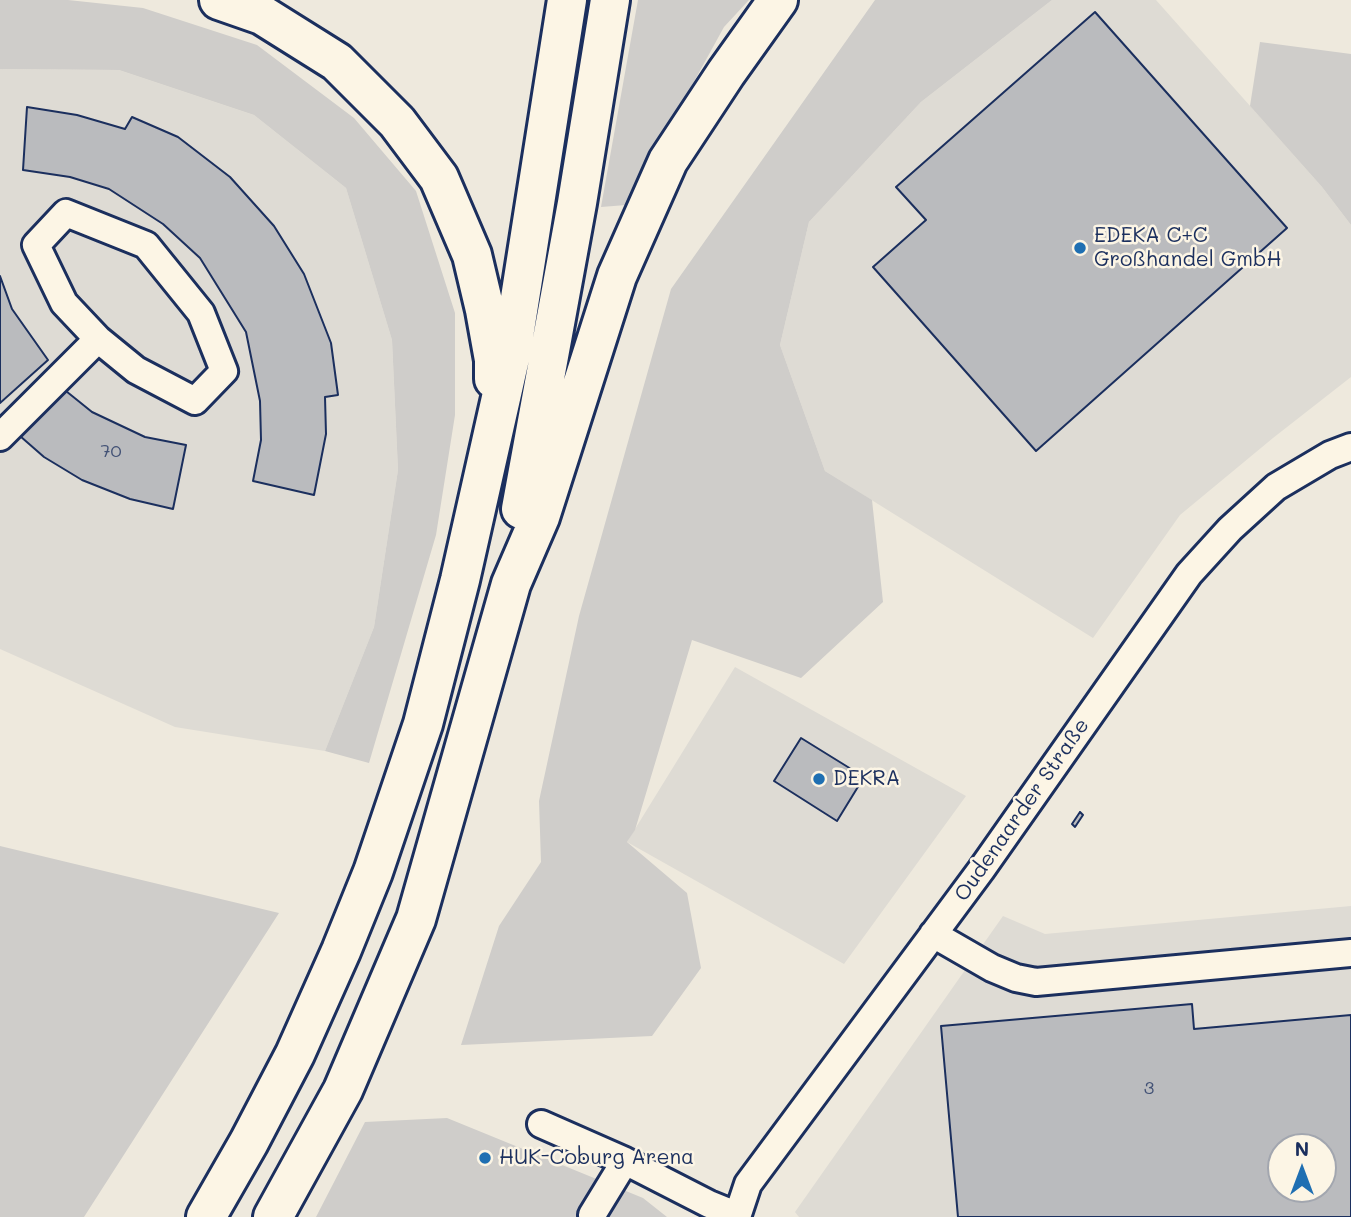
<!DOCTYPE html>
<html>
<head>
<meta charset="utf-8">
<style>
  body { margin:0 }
  #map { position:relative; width:1351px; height:1217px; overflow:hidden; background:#eee9dd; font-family:Mali,sans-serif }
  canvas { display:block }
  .north { position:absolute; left:1267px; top:1133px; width:70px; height:70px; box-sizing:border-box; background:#fcf5e5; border:2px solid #a2a6af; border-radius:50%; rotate:0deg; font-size:19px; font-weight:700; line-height:28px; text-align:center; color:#1b2f5e }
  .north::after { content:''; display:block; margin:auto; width:24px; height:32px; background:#1f6fb2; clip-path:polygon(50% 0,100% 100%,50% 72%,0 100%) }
</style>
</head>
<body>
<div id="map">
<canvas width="1351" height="1217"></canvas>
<div class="north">N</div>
</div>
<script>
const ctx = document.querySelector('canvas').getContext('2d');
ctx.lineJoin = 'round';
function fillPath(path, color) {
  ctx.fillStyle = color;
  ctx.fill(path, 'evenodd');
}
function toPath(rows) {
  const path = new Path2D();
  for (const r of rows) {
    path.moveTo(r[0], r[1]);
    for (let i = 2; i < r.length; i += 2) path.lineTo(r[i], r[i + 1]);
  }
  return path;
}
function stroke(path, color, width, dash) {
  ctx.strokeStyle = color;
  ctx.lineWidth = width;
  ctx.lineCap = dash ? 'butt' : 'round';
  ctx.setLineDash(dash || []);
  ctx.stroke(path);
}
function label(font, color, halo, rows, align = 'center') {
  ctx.font = font + ' Mali,sans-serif';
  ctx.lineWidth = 5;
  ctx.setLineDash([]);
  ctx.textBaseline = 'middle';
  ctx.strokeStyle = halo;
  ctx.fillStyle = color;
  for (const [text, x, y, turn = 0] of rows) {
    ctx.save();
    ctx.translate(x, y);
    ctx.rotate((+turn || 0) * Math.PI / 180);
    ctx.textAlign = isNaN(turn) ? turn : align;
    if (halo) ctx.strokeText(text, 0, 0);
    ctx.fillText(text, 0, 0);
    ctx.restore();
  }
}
fillPath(toPath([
  [1052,0,1156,0,1322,187,1351,225,1351,377,1273,438,1180,515,1093,638,825,471,780,345,809,222,921,102],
  [0,69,119,70,254,115,346,188,392,340,398,470,374,627,325,751,175,727,0,649],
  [735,667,966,796,844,964,627,842],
  [1351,906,1351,1217,799,1217,795,1212,1003,916,1045,934],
  [1281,1147,1323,1147,1323,1189,1281,1189]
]), '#dedbd4');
fillPath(toPath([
  [0,0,68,0,143,8,257,45,354,118,416,191,455,313,455,415,436,535,369,763,325,751,374,627,398,470,392,340,346,188,254,115,119,70,0,69],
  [638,0,749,0,724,27,626,205,601,207],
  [875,0,1052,0,921,102,809,222,780,345,825,471,872,500,883,602,801,678,692,640,635,830,627,842,687,893,701,968,652,1036,461,1045,499,926,541,862,539,801,579,616,671,289],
  [1260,42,1351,54,1351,225,1322,187,1250,106],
  [0,846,279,913,84,1217,0,1217],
  [447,1118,643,1198,667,1217,316,1217,365,1122]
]), '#cfcdca');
const building = toPath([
  [1095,12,1287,228,1036,451,873,267,926,220,896,187,1095,12],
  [27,107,77,115,125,129,132,117,178,137,230,177,274,226,304,274,331,343,338,395,325,397,326,434,314,495,253,481,261,440,260,401,246,332,200,258,163,224,109,189,70,177,23,170,27,107],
  [0,276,12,309,48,360,0,403,0,276],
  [61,387,92,412,145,437,186,445,173,509,130,499,82,480,44,457,20,436,61,387],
  [801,738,864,777,837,821,774,781,801,738],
  [1080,812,1083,815,1075,827,1072,824,1080,812],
  [1192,1004,1194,1029,1351,1015,1351,1217,958,1217,941,1026,1192,1004],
  [1281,1147,1323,1147,1323,1189,1281,1189,1281,1147]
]);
fillPath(building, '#babbbe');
stroke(building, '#1b2f5e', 2);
const minor = toPath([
  [0,437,98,339,64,303,36,245,66,213,146,245,201,313,224,371,195,401,136,370,98,339],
  [933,934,992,968,1016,978,1036,982,1351,953],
  [541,1124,625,1161,709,1204,736,1215],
  [592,1215,625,1161],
  [737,1217,748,1184,981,870,1189,574,1230,529,1276,487,1330,455,1351,447]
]);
const highway = toPath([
  [219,0,262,15,337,62,397,122,439,178,472,255,485,310,494,360,494,379],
  [521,509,577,203,610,0],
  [206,1217,249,1142,295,1054,341,951,373,872,423,724,460,580,512,349,567,0],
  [273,1217,343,1090,416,919,511,584,540,517,617,276,668,161,726,73,778,0]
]);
stroke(minor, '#1b2f5e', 32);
stroke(highway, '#1b2f5e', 44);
stroke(minor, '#fcf5e5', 26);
stroke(highway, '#fcf5e5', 38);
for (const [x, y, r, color] of [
  [1080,248,7,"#1f6fb2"],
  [819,779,7,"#1f6fb2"],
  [485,1158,7,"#1f6fb2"]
]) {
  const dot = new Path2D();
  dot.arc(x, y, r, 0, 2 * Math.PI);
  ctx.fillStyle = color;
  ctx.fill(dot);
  stroke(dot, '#fcf5e5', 2.5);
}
label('18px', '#435276', null, [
  ["70",111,451],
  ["3",1149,1088]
]);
label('21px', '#1b2f5e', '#fcf5e5', [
  ["EDEKA C+C",1094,236],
  ["Großhandel GmbH",1094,260],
  ["DEKRA",833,779],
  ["HUK-Coburg Arena",499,1158]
], 'left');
label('21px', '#1b2f5e', '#fcf5e5', [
  ["Oudenaarder Straße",1022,810,-55]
]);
</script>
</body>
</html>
